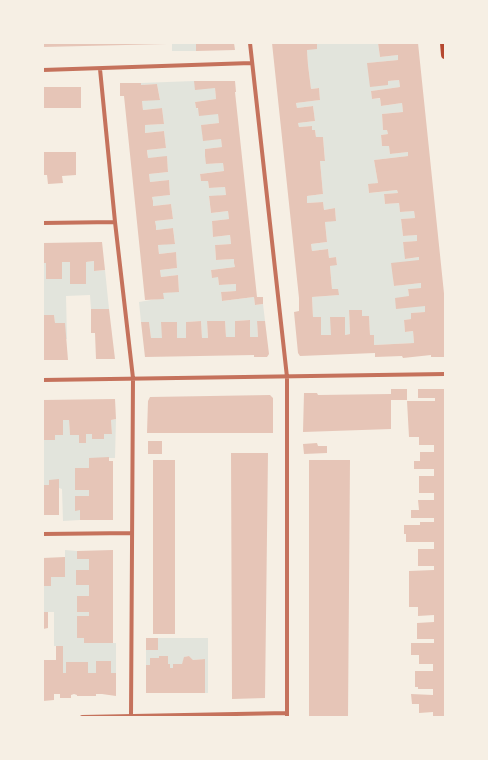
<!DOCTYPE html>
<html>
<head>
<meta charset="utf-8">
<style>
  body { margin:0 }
  #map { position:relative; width:488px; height:760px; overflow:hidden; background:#f6efe4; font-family:"Asap Condensed",sans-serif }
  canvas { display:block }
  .frame { position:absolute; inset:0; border:44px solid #f6efe4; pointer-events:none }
</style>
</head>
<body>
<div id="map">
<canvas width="488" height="760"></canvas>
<div class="frame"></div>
</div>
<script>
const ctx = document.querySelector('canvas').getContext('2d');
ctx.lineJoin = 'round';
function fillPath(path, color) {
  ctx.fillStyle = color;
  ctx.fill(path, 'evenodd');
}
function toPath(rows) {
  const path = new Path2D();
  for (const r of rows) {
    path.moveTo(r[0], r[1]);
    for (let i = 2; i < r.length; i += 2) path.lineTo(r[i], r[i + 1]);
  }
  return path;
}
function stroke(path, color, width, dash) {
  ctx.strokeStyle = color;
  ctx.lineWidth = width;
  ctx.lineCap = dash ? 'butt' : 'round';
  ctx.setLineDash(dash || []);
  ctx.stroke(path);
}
fillPath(toPath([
  [172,43,196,43,196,51,172,51],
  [317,43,378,43,380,57,398,55,398,60,368,63,388,81,399,80,400,87,371,91,372,99,384,98,380,99,381,106,402,103,403,112,382,114,383,130,387,130,388,134,381,135,382,146,389,146,390,154,408,152,408,156,374,160,378,183,368,185,369,193,397,190,398,193,384,194,385,204,399,203,400,212,414,211,415,218,401,219,403,236,417,235,417,241,403,242,406,259,419,257,419,260,393,275,394,286,421,283,421,288,408,289,409,296,425,306,425,312,411,313,411,319,404,320,405,332,413,331,414,343,374,345,374,335,370,335,369,317,362,316,349,311,350,334,345,335,345,317,331,317,331,335,321,335,313,317,312,297,338,295,338,289,332,289,330,266,337,264,336,257,329,258,328,249,312,251,311,244,327,242,325,222,336,220,335,208,324,210,323,202,307,203,307,196,323,194,320,161,325,160,323,137,316,137,315,130,312,130,311,126,299,127,298,123,315,121,313,106,297,108,296,103,320,100,319,88,311,89,308,65,307,50],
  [194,81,215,88,216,99,195,102,196,108,218,114,219,123,202,125,203,140,221,139,222,147,205,149,205,156,207,164,223,163,224,171,200,174,201,181,208,181,209,188,225,187,226,195,209,197,211,213,228,211,229,219,212,221,213,237,230,235,231,244,215,245,216,260,234,259,234,263,235,267,211,270,212,277,218,277,219,285,236,284,236,291,221,292,222,301,254,297,255,305,263,304,265,321,257,321,258,337,250,337,249,320,235,321,235,337,226,337,225,321,207,321,208,338,202,338,201,321,186,322,186,338,177,338,177,322,162,322,162,338,151,338,149,322,141,322,139,302,163,298,163,293,179,291,178,275,161,277,160,270,177,268,176,252,159,254,158,245,175,243,173,228,156,230,156,226,155,221,173,219,171,204,153,206,153,201,152,197,170,195,169,180,150,182,149,174,168,172,167,157,148,158,148,154,147,150,166,148,164,131,145,133,145,125,164,124,162,108,143,110,142,101,160,99,157,84,141,85,141,83],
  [94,261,95,271,105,270,109,309,91,309,90,295,66,296,67,339,65,339,65,323,55,323,54,315,43,315,43,263,46,263,46,279,62,279,62,262,70,262,70,284,86,284,86,262],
  [116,419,115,458,89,458,89,468,75,468,75,490,89,490,89,496,75,497,75,510,80,510,80,520,63,521,62,489,59,488,59,480,49,480,49,485,43,485,43,440,55,440,55,435,63,420,69,420,70,434,79,435,79,443,86,443,86,434,92,434,92,439,104,439,104,434,112,434,111,420],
  [65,550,77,551,77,559,89,559,89,570,76,570,76,585,89,585,89,596,77,596,77,612,89,612,89,616,77,638,84,638,85,643,116,643,116,673,111,673,96,662,96,673,88,673,88,662,66,662,66,673,63,673,63,646,54,646,54,612,43,612,43,586,51,577,65,577],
  [158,638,208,638,208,693,205,693,205,659,193,660,189,656,185,657,182,664,173,664,173,668,170,668,170,664,168,664,168,656,159,656,159,658,150,658,150,665,146,665,146,650,158,650]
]), '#e2e4dc');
fillPath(toPath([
  [43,43,167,43,167,44,43,47],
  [196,43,234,43,235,50,196,51],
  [272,43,317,43,317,49,307,50,308,65,311,89,319,88,320,100,296,103,297,108,313,106,315,121,298,123,299,127,312,126,312,130,315,130,316,137,323,137,325,161,320,161,323,194,307,196,307,203,323,202,324,210,335,208,336,221,325,222,327,242,311,244,312,251,328,249,329,258,336,257,337,265,330,266,332,289,338,289,339,295,312,297,313,317,321,317,321,335,331,335,330,317,345,317,345,335,350,334,349,310,362,310,362,316,369,316,370,335,374,335,374,345,414,343,413,331,405,332,404,320,411,319,411,313,425,312,425,306,396,309,395,298,409,296,408,289,421,288,421,283,394,286,391,263,419,260,419,257,405,259,403,242,417,241,417,235,403,236,401,219,415,218,414,211,400,212,399,203,385,204,384,194,398,193,397,190,369,193,368,184,378,183,374,160,408,156,408,152,390,154,389,146,382,146,381,135,388,134,387,130,383,130,382,114,403,112,402,103,381,106,380,98,372,99,371,91,400,87,399,80,388,81,388,85,370,87,367,63,398,60,398,55,380,57,378,43,418,43,445,303,445,357,431,357,431,355,403,358,402,356,375,357,375,353,300,356,298,353,294,312,299,311,299,298],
  [194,81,235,81,236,92,235,92,257,297,263,297,263,304,255,305,254,297,222,301,221,292,236,291,236,284,219,285,218,277,212,278,211,270,235,267,234,263,234,259,216,260,215,245,231,244,230,235,213,237,212,221,229,219,228,211,211,213,209,196,226,195,225,187,209,188,208,181,201,181,200,174,224,171,223,163,206,164,205,156,205,149,222,147,221,139,203,141,201,125,219,123,218,114,199,116,198,108,196,108,195,102,216,99,215,88,195,90],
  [120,83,141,83,141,85,157,84,160,100,142,101,143,110,162,108,164,124,145,125,145,133,164,131,166,148,147,150,148,158,167,156,168,172,149,174,150,182,169,180,170,195,152,197,153,201,153,206,171,204,173,219,155,221,156,226,156,230,173,228,175,244,158,245,159,254,176,252,177,268,160,270,161,277,178,275,179,292,163,293,164,299,145,300,124,96,120,96],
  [43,87,81,87,81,108,43,108],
  [43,152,76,152,76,175,62,176,63,183,48,184,47,175,43,175],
  [102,242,105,270,94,271,94,261,86,262,86,284,70,284,70,262,62,262,62,279,46,279,46,263,43,263,43,243],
  [91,309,109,309,115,359,96,359,95,333,91,333],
  [43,315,54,315,55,323,65,323,68,360,43,360],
  [250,320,250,337,258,337,257,321,265,321,269,354,267,357,254,357,254,355,145,357,141,322,149,322,151,338,162,338,161,322,177,322,177,338,186,338,186,322,201,321,202,338,208,338,207,321,225,321,226,337,235,337,235,321],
  [391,389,407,389,407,400,391,400,391,429,303,432,304,393,317,393,318,395,391,394],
  [418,389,445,389,445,717,433,717,433,712,419,713,419,704,412,704,411,694,433,695,433,689,418,689,418,687,415,687,415,671,433,671,433,664,419,664,419,655,411,655,411,643,434,643,434,639,417,639,417,623,434,622,434,615,418,616,418,607,409,607,409,571,434,570,434,566,418,566,418,549,434,549,434,542,406,542,406,534,404,534,404,525,420,525,420,522,434,522,434,518,411,518,411,510,419,510,418,500,434,500,434,493,419,493,419,476,434,476,434,469,414,469,414,461,420,461,420,452,434,452,434,445,419,445,419,437,409,437,407,401,435,401,435,398,418,398],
  [270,395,273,398,273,433,147,433,148,401,150,397],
  [115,399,116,419,111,420,112,434,104,434,104,439,92,439,92,434,86,434,86,443,79,443,79,435,70,435,69,420,63,420,63,435,55,435,55,440,43,440,43,400],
  [148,441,162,441,162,454,148,454],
  [317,443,318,446,327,446,327,453,304,454,303,444],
  [231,453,268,453,265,698,232,699],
  [109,457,109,461,113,461,113,520,80,520,80,510,75,511,75,496,89,496,89,490,75,490,75,468,89,468,89,458],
  [153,460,175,460,175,634,153,634],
  [309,460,350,460,348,717,309,717],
  [59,479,59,515,43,515,43,485,49,485,49,480],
  [113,550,113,643,84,643,84,638,77,638,77,616,89,616,89,612,77,612,77,596,89,596,89,585,76,585,76,570,89,570,89,559,77,559,77,551],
  [65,557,65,577,51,577,51,586,43,586,43,558],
  [43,612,48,612,48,628,43,629],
  [146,638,158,638,158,650,146,650],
  [56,646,63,646,63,673,66,673,66,662,88,662,88,673,96,673,96,661,111,661,111,673,116,673,116,696,102,694,96,694,96,696,77,696,77,695,74,694,71,695,71,698,60,698,60,694,54,694,54,700,43,701,43,660,56,660],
  [159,656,168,656,168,664,170,664,170,668,173,668,173,664,182,664,184,657,189,656,193,660,205,659,205,693,146,693,146,665,150,665,150,658,159,658]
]), '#e6c5b7');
stroke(toPath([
  [250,43,287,377,287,717],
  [100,69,115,222,133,378,131,715],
  [43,70,251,63],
  [43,223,115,222],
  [43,380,445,374],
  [43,534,132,533],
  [82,717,287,713]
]), '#c5725c', 4);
stroke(toPath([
  [444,43,445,55]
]), '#b5482f', 8);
</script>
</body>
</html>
